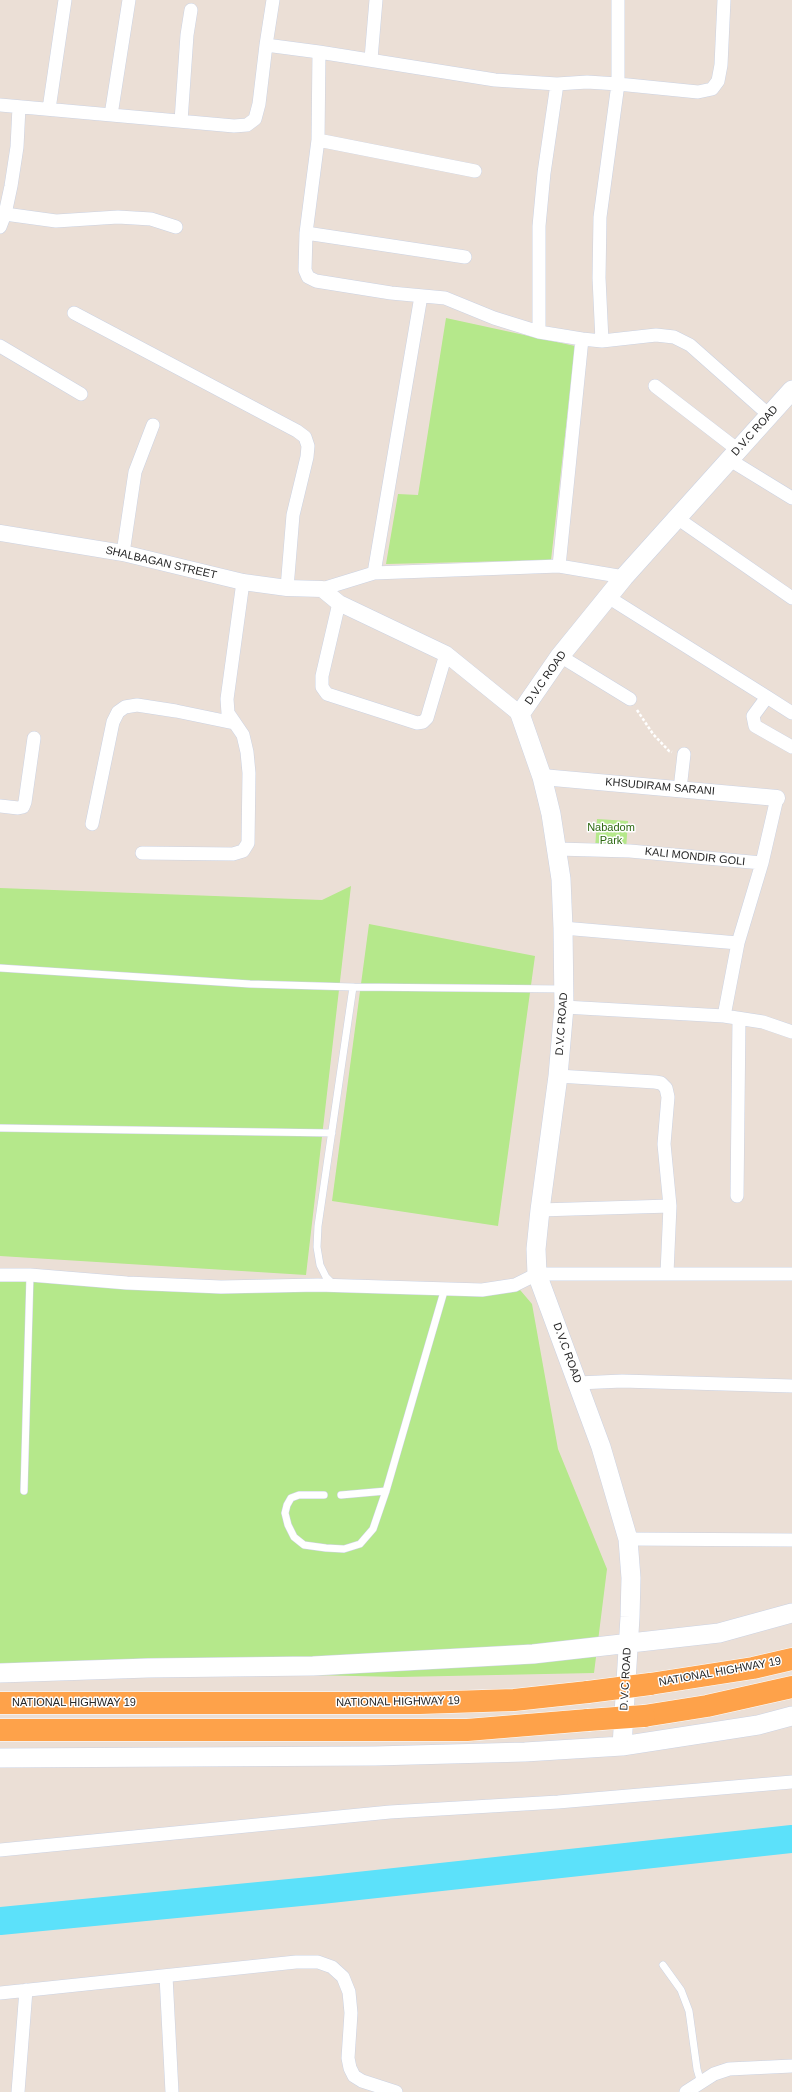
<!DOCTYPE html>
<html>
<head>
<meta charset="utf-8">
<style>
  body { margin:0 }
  canvas { display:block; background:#ebdfd6 }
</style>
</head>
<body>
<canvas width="792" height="2092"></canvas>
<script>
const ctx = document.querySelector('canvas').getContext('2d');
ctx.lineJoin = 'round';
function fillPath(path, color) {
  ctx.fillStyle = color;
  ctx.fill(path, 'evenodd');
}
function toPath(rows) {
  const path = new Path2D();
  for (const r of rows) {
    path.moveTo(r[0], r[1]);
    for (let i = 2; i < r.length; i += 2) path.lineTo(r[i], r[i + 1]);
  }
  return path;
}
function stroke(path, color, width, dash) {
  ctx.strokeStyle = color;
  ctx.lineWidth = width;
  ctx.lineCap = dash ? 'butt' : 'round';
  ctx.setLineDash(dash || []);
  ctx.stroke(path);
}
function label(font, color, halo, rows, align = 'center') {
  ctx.font = font + ' Arial,sans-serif';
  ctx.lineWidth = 3;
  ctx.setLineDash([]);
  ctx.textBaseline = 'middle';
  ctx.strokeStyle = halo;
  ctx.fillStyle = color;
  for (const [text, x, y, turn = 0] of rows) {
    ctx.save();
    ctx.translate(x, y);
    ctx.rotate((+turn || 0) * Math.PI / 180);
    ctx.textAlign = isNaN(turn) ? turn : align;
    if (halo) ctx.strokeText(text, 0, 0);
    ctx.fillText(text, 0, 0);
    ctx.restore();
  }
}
fillPath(toPath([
  [446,318,575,346,551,560,386,564,398,494,418,495],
  [597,819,628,821,626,850,595,849],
  [351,886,306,1275,0,1256,0,888,322,900],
  [369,924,535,956,498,1226,332,1201],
  [0,1280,221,1292,515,1284,532,1304,558,1449,607,1569,594,1673,399,1677,0,1668]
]), '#b5e88b');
stroke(toPath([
  [0,1921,321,1890,792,1839]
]), '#5ce1fa', 28);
const service = toPath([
  [0,968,250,984,353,987,564,989],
  [0,1128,332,1133],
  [334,1285,326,1277,320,1265,317,1247,318,1226,353,987],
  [24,1491,30,1275],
  [324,1495,299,1495,291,1498,287,1505,285,1513,288,1525,294,1537,304,1545,326,1548,344,1549,360,1544,373,1529,386,1491,445,1288],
  [341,1495,386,1491],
  [663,1965,681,1990,689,2011,697,2069,701,2083]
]);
const minor = toPath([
  [266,45,273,0],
  [371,59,376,0],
  [0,105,234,126,247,125,255,119,259,104,266,45,319,52],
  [49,109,65,0],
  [111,115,129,0],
  [181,121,187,35,191,10],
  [318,140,475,171],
  [5,214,56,221,118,217,151,219,176,227],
  [0,227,5,214,11,186,17,147,19,107],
  [306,233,465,257],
  [74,313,297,431,305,437,308,446,307,457,293,515,287,588],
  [539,332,539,226,544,173,557,84],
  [582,339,602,341,656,335,674,337,690,345,769,415],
  [602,341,599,278,600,217,618,84,618,0],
  [0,346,81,394],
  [655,386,738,450],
  [730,460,792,498],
  [677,518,792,598],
  [123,553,135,472,153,425],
  [559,566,582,339,539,332,494,318,445,298,391,293,316,281,308,277,305,270,306,233,318,140,319,52,495,80,557,84,587,82,618,84,698,92,712,89,718,81,721,65,724,0],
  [374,573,421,296],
  [322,589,374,573,559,566,624,577],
  [608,597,767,697,753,716,755,726,792,747],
  [339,603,322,676,322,687,327,694,417,723,423,722,427,718,446,654],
  [560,656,630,699],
  [767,697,792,713],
  [680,789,684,754],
  [0,806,18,808,23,807,25,802,34,738],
  [92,824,113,722,118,712,125,707,137,705,176,711,234,723],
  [557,849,630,851,762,863],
  [142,853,233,854,243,851,248,843,249,773,247,752,243,735,228,713,227,699,243,582],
  [563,928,738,943],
  [564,1007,724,1016,763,1022,792,1032],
  [724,1016,738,943,762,863,777,798],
  [558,1076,655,1082,661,1083,666,1088,668,1097,664,1144,670,1206,667,1273],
  [737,1196,739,1019],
  [540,1210,670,1206],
  [0,1275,30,1275,127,1283,221,1287,318,1285,482,1290,515,1285,537,1274,792,1274],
  [578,1383,622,1381,792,1386],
  [628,1539,792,1540],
  [0,1850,390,1812,558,1802,792,1782],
  [166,1976,172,2092],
  [0,1993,296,1962,318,1962,332,1967,343,1977,349,1992,351,2013,348,2058,350,2068,354,2076,362,2081,396,2092],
  [18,2092,26,1990],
  [686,2092,714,2074,729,2069,792,2066]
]);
const tertiary = toPath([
  [0,533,123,553,243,582,287,588,322,589,339,603,446,654,520,714],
  [542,777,777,798]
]);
const secondary = toPath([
  [0,1673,148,1668,313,1666,533,1654,719,1633,792,1613],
  [622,1746,630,1617,631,1578,628,1539,601,1447,537,1274,536,1249,540,1210,558,1076,564,1007,563,928,561,879,551,814,542,777,520,714,560,656,624,577,792,390],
  [0,1758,375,1756,525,1752,622,1746,758,1725,792,1716]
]);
const trunk = toPath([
  [650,1684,753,1668,792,1659],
  [0,1703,420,1703,514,1700,588,1692],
  [644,1716,707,1706,792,1687],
  [0,1730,467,1730,588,1720]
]);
stroke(service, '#cbd2e2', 8);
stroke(minor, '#cbd2e2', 14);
stroke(tertiary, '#cbd2e2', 17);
stroke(secondary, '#cbd2e2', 20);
stroke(trunk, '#fff', 23);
stroke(toPath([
  [637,710,653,734,669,751,672,752]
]), '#fff', 2.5, [3, 2]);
stroke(service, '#fff', 7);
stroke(minor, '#fff', 13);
stroke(tertiary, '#fff', 16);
stroke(secondary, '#fff', 19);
stroke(trunk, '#fea24a', 22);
const trunkBridge = toPath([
  [588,1692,650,1684],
  [588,1720,644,1716]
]);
stroke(trunkBridge, '#fff', 23, []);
stroke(trunkBridge, '#fea24a', 22);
label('11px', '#262626', '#fff', [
  ["D.V.C ROAD",755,431,-48],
  ["SHALBAGAN STREET",161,563,13],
  ["D.V.C ROAD",546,678,-55],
  ["KHSUDIRAM SARANI",660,787,5],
  ["KALI MONDIR GOLI",695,857,6],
  ["D.V.C ROAD",562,1024,-86],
  ["D.V.C ROAD",567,1353,70],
  ["NATIONAL HIGHWAY 19",720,1672,-10],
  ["D.V.C ROAD",626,1679,-87],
  ["NATIONAL HIGHWAY 19",398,1702,-1],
  ["NATIONAL HIGHWAY 19",74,1703]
]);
label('11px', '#2d6812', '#fff', [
  ["Nabadom",611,828],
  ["Park",611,841]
]);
</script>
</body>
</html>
